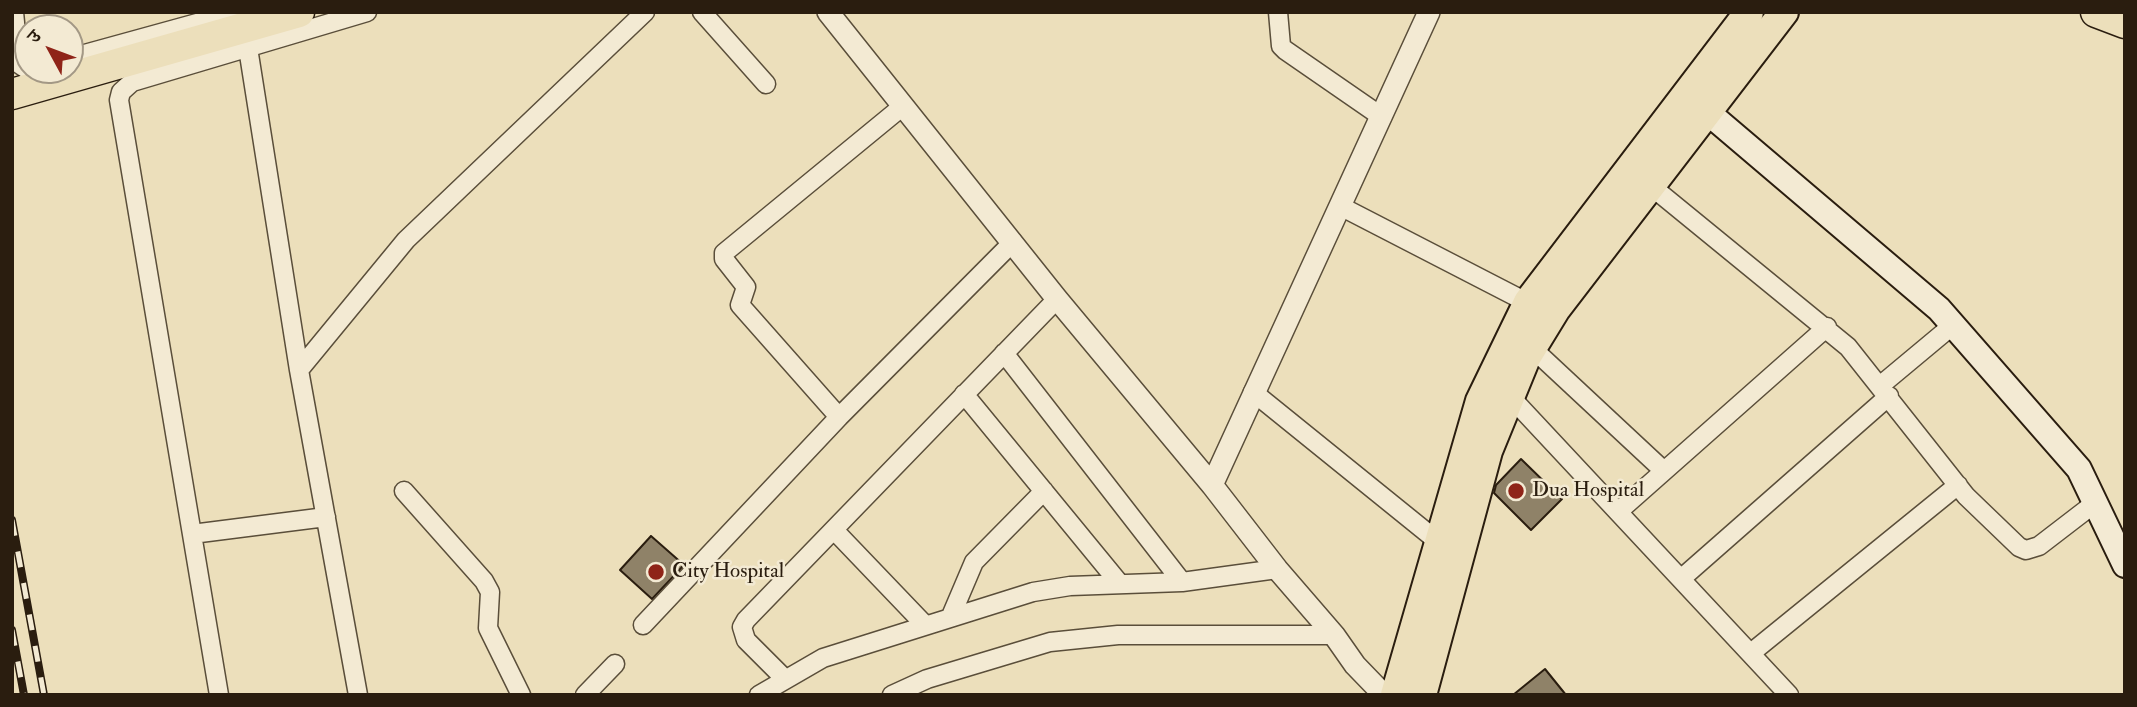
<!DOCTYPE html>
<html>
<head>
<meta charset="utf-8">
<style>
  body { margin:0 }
  #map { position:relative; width:2137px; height:707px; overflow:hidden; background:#ecdfbb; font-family:"IM FELL Double Pica","Noto Serif Devanagari",serif }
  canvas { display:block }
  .frame { position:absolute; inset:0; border:14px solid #2a1d0f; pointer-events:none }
  .north { position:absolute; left:14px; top:14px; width:70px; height:70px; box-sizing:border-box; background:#f3ead3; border:2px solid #a39885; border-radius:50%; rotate:311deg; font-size:19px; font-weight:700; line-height:28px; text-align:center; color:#2a1d0f }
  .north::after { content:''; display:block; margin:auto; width:24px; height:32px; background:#8f2418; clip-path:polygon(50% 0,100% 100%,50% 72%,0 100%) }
</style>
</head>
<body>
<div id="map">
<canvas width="2137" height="707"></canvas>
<div class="frame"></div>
<div class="north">उ</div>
</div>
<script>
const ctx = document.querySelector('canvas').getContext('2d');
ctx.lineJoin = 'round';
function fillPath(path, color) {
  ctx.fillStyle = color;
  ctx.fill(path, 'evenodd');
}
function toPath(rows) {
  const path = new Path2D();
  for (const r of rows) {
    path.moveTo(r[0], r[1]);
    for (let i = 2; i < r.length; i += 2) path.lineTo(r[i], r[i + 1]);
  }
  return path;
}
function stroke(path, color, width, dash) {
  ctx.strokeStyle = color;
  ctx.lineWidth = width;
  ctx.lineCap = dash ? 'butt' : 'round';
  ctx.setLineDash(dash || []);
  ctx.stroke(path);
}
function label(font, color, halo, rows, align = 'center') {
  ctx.font = font + ' "IM FELL Double Pica",serif';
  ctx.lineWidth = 5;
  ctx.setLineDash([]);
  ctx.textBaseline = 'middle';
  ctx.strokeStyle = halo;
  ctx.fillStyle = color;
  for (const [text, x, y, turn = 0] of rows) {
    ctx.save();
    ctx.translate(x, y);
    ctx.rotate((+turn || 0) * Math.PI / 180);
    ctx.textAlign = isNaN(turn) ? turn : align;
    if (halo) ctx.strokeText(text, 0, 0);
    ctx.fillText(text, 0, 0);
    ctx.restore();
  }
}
const building = toPath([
  [1521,459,1562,499,1531,530,1494,493,1496,485,1521,459],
  [651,536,684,565,652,599,620,570,651,536],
  [1545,669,1566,695,1513,695,1545,669]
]);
fillPath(building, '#8f8268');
stroke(building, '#2a1d0f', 2);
const minor = toPath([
  [14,12,19,64,28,70],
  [702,12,766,84],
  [1278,12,1281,46,1285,50,1382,117],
  [248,48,299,370,358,695],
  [70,58,237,12],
  [1651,186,1848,347,1966,496,2019,547,2026,550,2039,546,2095,503],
  [1340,206,1536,307],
  [1532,348,1664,471],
  [1004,353,1182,582],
  [299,370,406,240,645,12],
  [1881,385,1953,325],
  [1505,391,1789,695],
  [1253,392,1446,548],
  [964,394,1120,584],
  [839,417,740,305,746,287,724,259,724,253,903,106],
  [404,491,484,581,490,592,488,628,521,695],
  [1619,511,1827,327],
  [834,530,924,624],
  [192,534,326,517],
  [1682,578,1889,396],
  [951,616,974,562,1044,491],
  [643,625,839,417,1013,242],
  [1751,653,1958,485],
  [784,678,746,640,742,627,746,620,1057,299],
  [219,695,119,100,121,92,132,82,367,12],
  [585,695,615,664],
  [759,695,823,658,1033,592,1070,586,1182,582,1277,569],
  [892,695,927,679,1050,642,1118,635,1334,635]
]);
const tertiary = toPath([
  [828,12,1057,299,1212,485,1277,569,1334,635,1355,665,1384,695],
  [1212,485,1429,12]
]);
const secondary = toPath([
  [1692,99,1939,309,2079,469,2125,565]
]);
const primary = toPath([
  [1395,695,1480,401,1528,302,1749,12],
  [1422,695,1488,451,1526,358,1556,309,1784,12]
]);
const trunk = toPath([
  [2096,12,2125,23],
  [12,94,299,12]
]);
stroke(minor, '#5a4e3a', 21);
stroke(tertiary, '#5a4e3a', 24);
stroke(secondary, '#2a1d0f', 28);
stroke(primary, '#2a1d0f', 32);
stroke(trunk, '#2a1d0f', 33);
stroke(minor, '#f3ead3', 18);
stroke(tertiary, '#f3ead3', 21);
stroke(secondary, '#f3ead3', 24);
stroke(primary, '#ecdfbb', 28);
stroke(trunk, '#ecdfbb', 30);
const rail = toPath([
  [12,520,44,695],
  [12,630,24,695]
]);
stroke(rail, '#2a1d0f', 8);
stroke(rail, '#f3ead3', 5, [16]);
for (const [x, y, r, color] of [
  [1516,491,9,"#8f2418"],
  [656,572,9,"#8f2418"]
]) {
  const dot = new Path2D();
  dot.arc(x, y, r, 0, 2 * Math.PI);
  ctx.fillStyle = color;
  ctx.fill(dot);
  stroke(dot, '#f3ead3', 2.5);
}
label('21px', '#2a1d0f', '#f3ead3', [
  ["Dua Hospital",1532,491],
  ["City Hospital",672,572]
], 'left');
</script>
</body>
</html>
